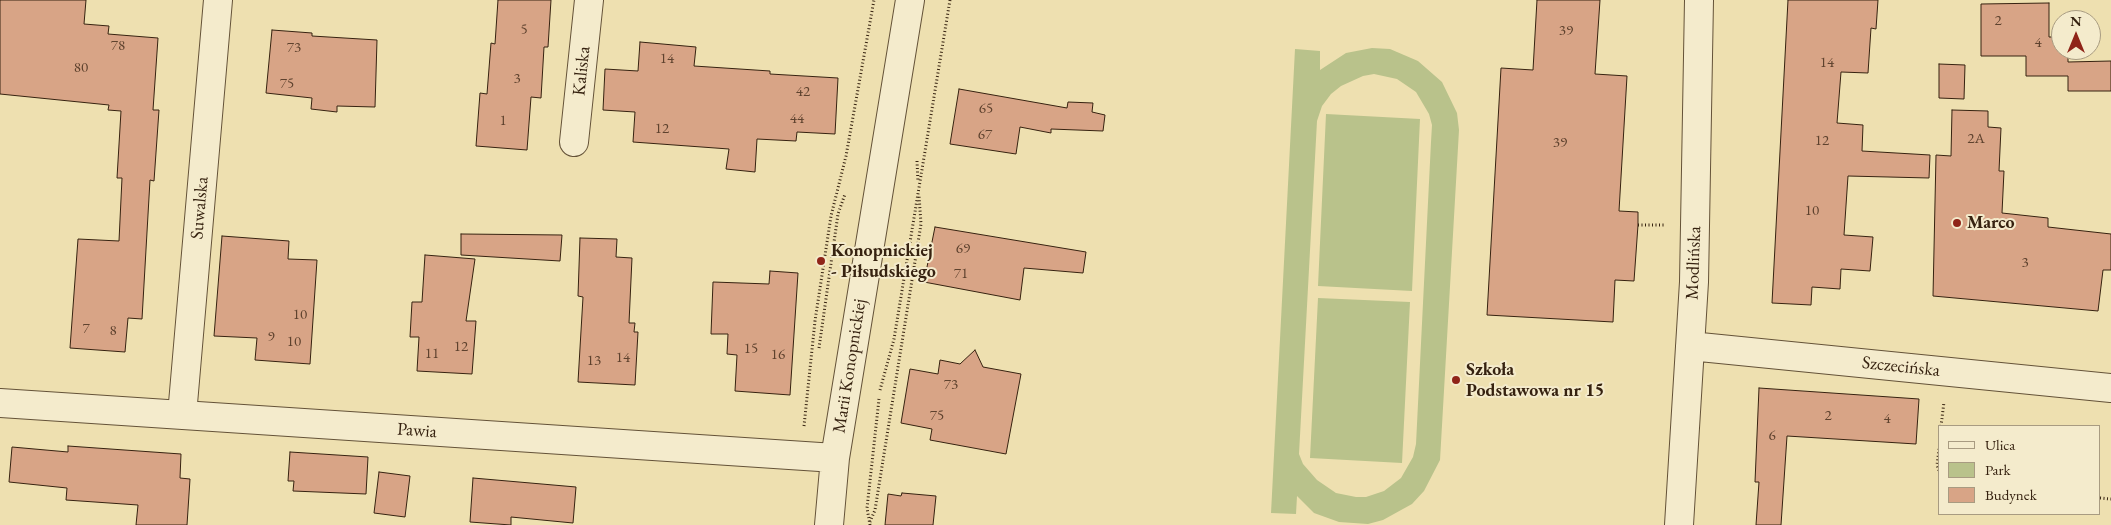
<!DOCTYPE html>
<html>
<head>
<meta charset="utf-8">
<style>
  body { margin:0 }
  #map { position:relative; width:2111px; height:525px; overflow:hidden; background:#eee0b0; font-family:"EB Garamond",serif }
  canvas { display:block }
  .legend { position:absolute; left:1938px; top:425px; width:162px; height:90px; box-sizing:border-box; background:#f4ebcc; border:1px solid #a89b81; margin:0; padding:6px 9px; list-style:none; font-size:15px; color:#362210 }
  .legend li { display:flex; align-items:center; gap:10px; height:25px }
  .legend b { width:25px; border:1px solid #a89b81 }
  .north { position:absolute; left:2051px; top:10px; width:50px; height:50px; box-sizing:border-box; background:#f4ebcc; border:1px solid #a89b81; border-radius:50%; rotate:0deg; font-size:14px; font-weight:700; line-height:20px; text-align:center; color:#362210 }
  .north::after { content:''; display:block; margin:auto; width:18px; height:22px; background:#8f2418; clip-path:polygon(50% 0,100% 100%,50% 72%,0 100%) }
</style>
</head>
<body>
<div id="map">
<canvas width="2111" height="525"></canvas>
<ul class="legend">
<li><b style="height:6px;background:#f4ebcc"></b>Ulica</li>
<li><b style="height:14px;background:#b9c28b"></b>Park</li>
<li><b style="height:14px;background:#d8a486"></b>Budynek</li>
</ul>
<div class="north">N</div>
</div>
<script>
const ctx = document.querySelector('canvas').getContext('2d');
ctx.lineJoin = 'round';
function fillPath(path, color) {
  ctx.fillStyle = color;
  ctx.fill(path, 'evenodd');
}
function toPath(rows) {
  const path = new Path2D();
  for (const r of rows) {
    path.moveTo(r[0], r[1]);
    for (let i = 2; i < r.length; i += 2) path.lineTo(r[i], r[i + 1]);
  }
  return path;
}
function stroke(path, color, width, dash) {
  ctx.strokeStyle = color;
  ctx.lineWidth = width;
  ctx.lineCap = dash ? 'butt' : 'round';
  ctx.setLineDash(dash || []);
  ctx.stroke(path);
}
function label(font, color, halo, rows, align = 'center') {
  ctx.font = font + ' "EB Garamond",serif';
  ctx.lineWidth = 4;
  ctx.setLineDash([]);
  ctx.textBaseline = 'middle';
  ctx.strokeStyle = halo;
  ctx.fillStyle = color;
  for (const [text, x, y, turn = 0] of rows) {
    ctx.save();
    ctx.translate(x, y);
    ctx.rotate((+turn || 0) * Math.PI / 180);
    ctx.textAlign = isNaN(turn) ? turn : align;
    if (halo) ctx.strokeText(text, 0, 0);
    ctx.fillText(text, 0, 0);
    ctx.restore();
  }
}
fillPath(toPath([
  [1372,48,1390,49,1418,61,1442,82,1457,113,1459,130,1440,460,1424,491,1412,504,1383,520,1368,524,1339,522,1314,513,1297,496,1296,514,1271,513,1295,49,1320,51,1320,70,1346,53],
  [1374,74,1397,79,1416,92,1429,114,1432,125,1431,142,1416,444,1413,457,1401,478,1384,491,1366,497,1356,497,1336,493,1317,480,1303,464,1299,454,1317,121,1322,106,1331,94,1341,86,1363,76],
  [1326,114,1420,119,1412,291,1318,286],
  [1318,298,1410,302,1402,463,1310,458]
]), '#b9c28b');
const building = toPath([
  [0,0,86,0,84,24,109,26,108,34,158,38,153,110,159,110,154,181,150,180,142,319,128,318,125,352,70,348,78,239,119,241,122,178,117,178,121,111,108,110,109,105,0,94,0,0],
  [498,0,551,0,548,47,544,47,541,98,531,97,527,150,476,146,480,93,487,94,491,43,495,44,498,0],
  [1537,0,1600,0,1595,74,1627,76,1619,211,1638,212,1638,225,1634,281,1615,280,1613,322,1487,315,1501,68,1533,70,1537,0],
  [1788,0,1878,0,1876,29,1871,28,1868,73,1841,72,1837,123,1863,125,1862,151,1930,155,1929,178,1848,176,1844,235,1873,237,1870,271,1841,269,1840,289,1812,287,1811,305,1772,303,1788,0],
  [2049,3,2049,37,2061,37,2061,50,2068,50,2068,62,2111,61,2111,91,2068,91,2068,76,2026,76,2026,56,1981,56,1981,4,2049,3],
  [272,30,312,33,312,36,377,40,375,107,337,106,337,112,311,109,312,98,266,93,272,30],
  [640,42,696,47,694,66,770,71,770,74,838,78,835,134,797,132,796,141,757,139,755,172,726,169,729,149,633,142,635,112,603,110,605,69,638,71,640,42],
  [1939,64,1965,65,1964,99,1939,98,1939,64],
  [959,89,1067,108,1068,102,1093,103,1092,112,1105,115,1103,131,1051,129,1051,133,1020,127,1016,154,950,144,959,89],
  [1952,110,1988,111,1988,127,2001,128,1999,171,2004,171,2002,213,2048,218,2048,227,2111,234,2111,270,2103,270,2098,311,1933,296,1936,155,1951,156,1952,110],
  [935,227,1086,252,1083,273,1024,268,1020,300,924,282,935,227],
  [461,234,562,235,560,261,461,255,461,234],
  [222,236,289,241,288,259,317,260,310,364,255,360,257,338,214,336,222,236],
  [580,238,617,239,616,257,632,258,629,323,635,323,634,332,638,332,635,385,578,382,583,297,578,296,580,238],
  [425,255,475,259,466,321,476,321,472,374,417,371,419,337,410,337,412,302,422,302,425,255],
  [770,271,798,273,790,395,735,391,737,355,727,354,728,334,711,334,713,282,769,284,770,271],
  [975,350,983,367,1021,374,1006,454,930,440,932,429,901,423,910,369,938,374,940,360,960,364,975,350],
  [1759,388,1919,399,1916,444,1787,436,1781,525,1756,525,1759,482,1755,482,1759,388],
  [68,446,181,454,180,478,190,479,187,525,136,525,138,505,66,500,67,488,9,482,12,447,68,452,68,446],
  [290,452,368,457,366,494,293,491,294,481,288,481,290,452],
  [379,472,410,476,405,517,374,513,379,472],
  [473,478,576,487,573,523,511,517,511,525,470,522,473,478],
  [902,493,936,496,933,525,885,525,888,494,901,496,902,493]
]);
fillPath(building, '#d8a486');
stroke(building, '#362210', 1);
const minor = toPath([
  [574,142,589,0],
  [1690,346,2111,388],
  [0,403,835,458],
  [182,415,218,0],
  [829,525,835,458,910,0],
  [1679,525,1694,282,1699,0]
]);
stroke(minor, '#645238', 30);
stroke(toPath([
  [917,161,918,182],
  [1638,225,1664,225],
  [819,348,838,214,845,194],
  [880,390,894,339,950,0],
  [804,426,815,321,831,216,846,156,874,0],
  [1941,426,1944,402],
  [1940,442,1937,465,1940,473],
  [2100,498,2111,499],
  [870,522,875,510,921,224,919,196],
  [870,525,867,508,879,399]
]), '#362210', 3, [1, 2.5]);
stroke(minor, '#f4ebcc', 28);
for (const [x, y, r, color] of [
  [1957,223,5,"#8f2418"],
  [821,261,5,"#8f2418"],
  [1456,380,5,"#8f2418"]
]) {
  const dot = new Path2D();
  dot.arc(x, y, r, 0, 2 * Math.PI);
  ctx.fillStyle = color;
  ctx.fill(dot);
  stroke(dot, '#f4ebcc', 2);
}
label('15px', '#5e422e', null, [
  ["2",1998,21],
  ["5",524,30],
  ["39",1566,31],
  ["4",2038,43],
  ["78",118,46],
  ["73",294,48],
  ["14",667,59],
  ["14",1827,63],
  ["80",81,68],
  ["3",517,79],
  ["75",287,84],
  ["42",803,92],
  ["65",986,109],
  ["44",797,119],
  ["1",503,121],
  ["12",662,129],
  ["67",985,135],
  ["2A",1976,139],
  ["12",1822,141],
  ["39",1560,143],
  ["10",1812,211],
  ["69",963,249],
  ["3",2025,263],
  ["71",961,274],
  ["10",300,315],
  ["7",86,329],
  ["8",113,331],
  ["9",271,337],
  ["10",294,342],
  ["12",461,347],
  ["15",751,349],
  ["11",432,354],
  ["16",778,355],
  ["14",623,358],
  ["13",594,361],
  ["73",951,385],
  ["75",937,416],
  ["2",1828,416],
  ["4",1887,419],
  ["6",1772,436]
]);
label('18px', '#362210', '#f4ebcc', [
  ["Kaliska",582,71,-84],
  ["Suwalska",200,208,-85],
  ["Modlińska",1694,263,-88],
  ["Marii Konopnickiej",850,366,-81],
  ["Szczecińska",1901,367,6],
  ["Pawia",417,431,4]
]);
label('bold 18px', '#362210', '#f4ebcc', [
  ["Marco",1967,223],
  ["Konopnickiej",831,251],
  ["- Piłsudskiego",831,272],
  ["Szkoła",1466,370],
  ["Podstawowa nr 15",1466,391]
], 'left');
</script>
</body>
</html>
